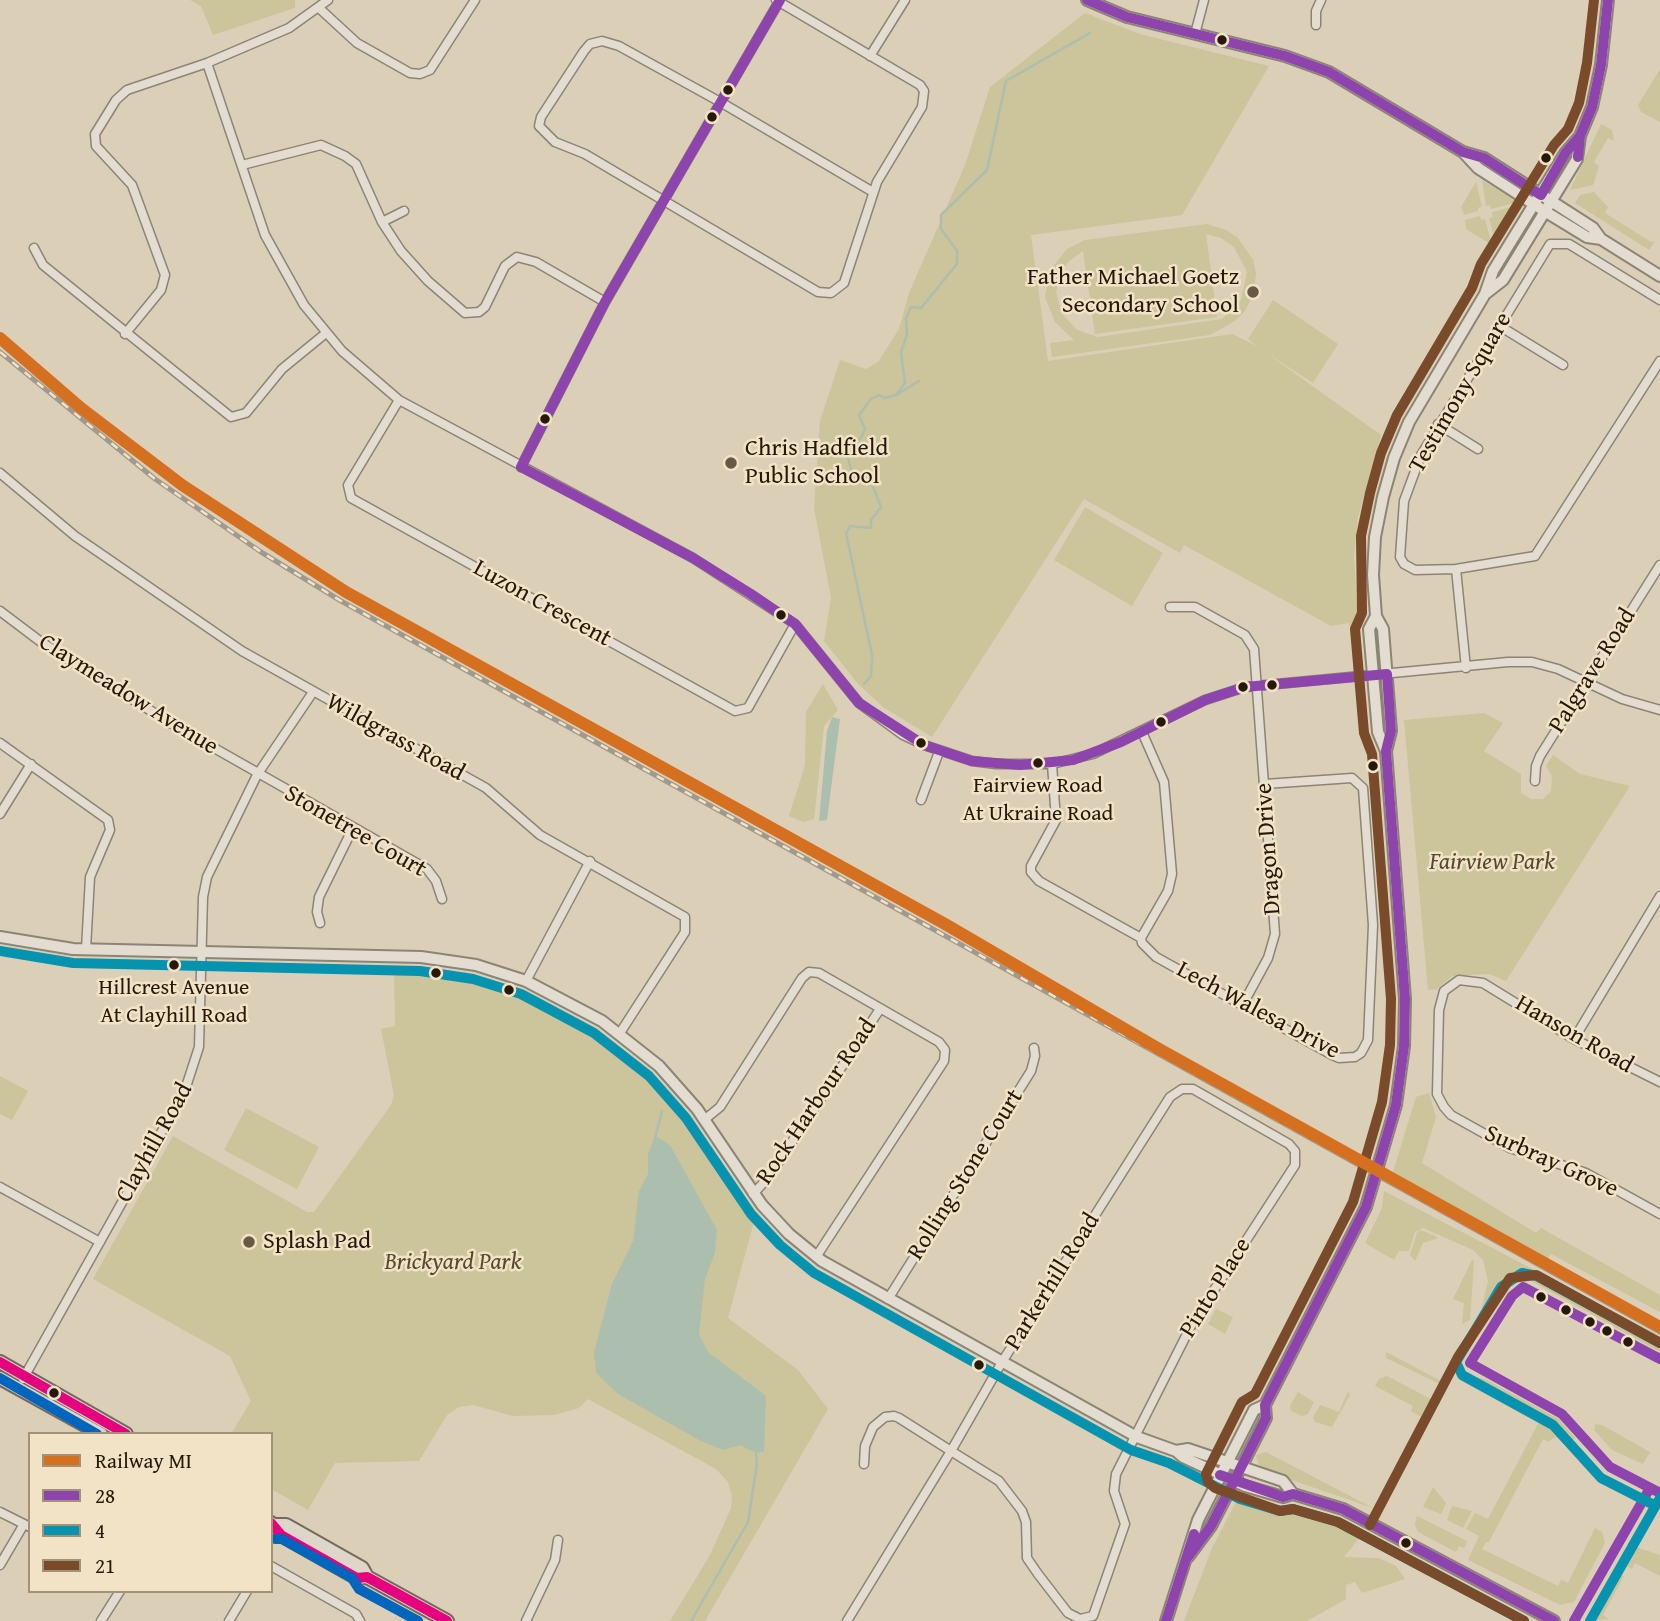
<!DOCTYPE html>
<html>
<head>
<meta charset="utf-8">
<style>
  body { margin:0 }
  #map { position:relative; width:1660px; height:1621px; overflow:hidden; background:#dccfb7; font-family:"Gentium Book Plus",serif }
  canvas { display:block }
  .legend { position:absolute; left:28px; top:1432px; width:245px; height:161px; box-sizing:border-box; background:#f2e3c6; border:2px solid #a1927a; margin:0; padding:9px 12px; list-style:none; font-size:21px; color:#271909 }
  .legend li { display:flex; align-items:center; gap:14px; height:35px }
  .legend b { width:35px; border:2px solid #a1927a }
</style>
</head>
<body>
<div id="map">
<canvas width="1660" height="1621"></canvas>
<ul class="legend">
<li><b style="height:9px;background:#d67021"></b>Railway MI</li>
<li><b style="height:9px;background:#8e44ad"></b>28</li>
<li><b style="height:9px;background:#0693b0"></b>4</li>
<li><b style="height:9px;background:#7a4b2a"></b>21</li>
</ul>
</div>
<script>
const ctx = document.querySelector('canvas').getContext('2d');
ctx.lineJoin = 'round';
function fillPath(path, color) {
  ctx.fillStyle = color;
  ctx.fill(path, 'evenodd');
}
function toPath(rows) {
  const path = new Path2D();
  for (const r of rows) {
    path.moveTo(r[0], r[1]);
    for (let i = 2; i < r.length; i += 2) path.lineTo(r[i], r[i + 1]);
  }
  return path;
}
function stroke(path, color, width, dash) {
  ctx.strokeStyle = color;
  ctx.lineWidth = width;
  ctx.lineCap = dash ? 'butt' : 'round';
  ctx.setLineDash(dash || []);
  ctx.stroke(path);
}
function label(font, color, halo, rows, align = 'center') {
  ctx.font = font + ' "Gentium Book Plus",serif';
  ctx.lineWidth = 5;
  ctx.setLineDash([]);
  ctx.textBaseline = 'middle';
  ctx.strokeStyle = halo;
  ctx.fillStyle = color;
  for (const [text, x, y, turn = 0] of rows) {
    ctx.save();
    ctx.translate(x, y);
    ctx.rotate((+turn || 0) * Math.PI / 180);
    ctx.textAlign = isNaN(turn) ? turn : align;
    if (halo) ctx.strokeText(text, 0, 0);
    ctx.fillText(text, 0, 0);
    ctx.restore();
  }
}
fillPath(toPath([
  [190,0,295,0,295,8,213,35,201,6],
  [1085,13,1140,34,1269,66,1182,215,1031,235,1048,361,1232,334,1257,346,1248,339,1273,300,1338,344,1313,383,1265,352,1381,435,1358,517,1354,555,1358,626,1350,627,1349,623,1331,626,1184,545,1180,553,1084,499,932,737,883,707,858,684,824,641,831,598,814,508,820,421,840,360,866,369,878,362,899,329,909,293,965,165,990,87],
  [1660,69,1660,122,1641,112,1638,105],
  [1601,124,1612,130,1614,141,1608,138,1594,162,1599,166,1593,185,1570,190],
  [1482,180,1514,200,1514,203,1491,209,1490,205,1486,206],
  [1476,182,1482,206,1478,208,1478,211,1464,215,1461,207],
  [1594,192,1608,207,1605,213,1651,242,1655,241,1649,250,1575,203,1580,195],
  [1515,206,1517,214,1499,243,1495,240,1489,218,1493,217,1492,212],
  [1480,216,1481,220,1485,219,1492,245,1466,229,1465,220],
  [1207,224,1226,230,1238,238,1253,260,1256,273,1254,293,1245,311,1235,321,1210,335,1052,357,1050,343,1074,340,1055,322,1045,297,1050,270,1067,249,1085,240],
  [1206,234,1221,238,1234,247,1247,272,1241,300,1222,319,1098,337,1077,330,1062,314,1056,293,1059,276,1068,262,1083,251,1095,334,1217,317],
  [1085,507,1163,553,1132,606,1054,560],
  [823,684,838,710,824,726,815,811,814,819,804,822,789,816,805,765,806,712],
  [1484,713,1503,723,1484,751,1521,774,1521,793,1531,799,1543,799,1551,791,1552,776,1546,766,1553,755,1580,774,1630,786,1506,981,1489,974,1452,976,1437,989,1428,990,1404,720],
  [394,971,452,976,518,994,548,1006,609,1043,649,1076,682,1112,755,1218,728,1318,798,1370,828,1409,705,1621,670,1621,710,1555,731,1508,732,1496,728,1482,716,1469,588,1399,579,1408,554,1415,513,1416,473,1405,459,1407,447,1415,419,1461,335,1463,308,1510,271,1489,271,1434,231,1434,251,1401,230,1356,93,1279,173,1136,307,1212,314,1212,391,1105,394,1095,381,1029,395,1026],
  [0,1076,28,1091,12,1120,0,1114],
  [1429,1093,1436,1117,1422,1163,1536,1233,1541,1228,1660,1295,1660,1312,1551,1254,1546,1262,1525,1246,1393,1172,1416,1097],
  [246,1108,319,1147,297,1189,224,1150],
  [1384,1191,1660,1336,1660,1352,1515,1272,1497,1292,1493,1290,1485,1319,1480,1317,1488,1281,1483,1260,1473,1250,1423,1228,1415,1232,1409,1251,1399,1251,1394,1260,1365,1243,1382,1208],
  [1421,1230,1439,1238,1423,1243,1415,1261,1410,1255,1417,1232],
  [1472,1260,1474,1261,1470,1320,1462,1324,1464,1303,1453,1299],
  [1216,1309,1233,1317,1225,1334,1208,1324],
  [1386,1352,1445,1383,1444,1386,1386,1358],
  [1387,1376,1431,1399,1421,1417,1411,1411,1413,1406,1375,1386,1379,1379],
  [1476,1377,1485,1379,1559,1419,1575,1438,1569,1444,1555,1437,1548,1442,1543,1439,1489,1542,1486,1542,1482,1549,1558,1586,1561,1580,1568,1583,1595,1528,1602,1532,1605,1543,1574,1602,1560,1605,1468,1560,1479,1536,1466,1529,1475,1513,1488,1519,1539,1422,1533,1418,1529,1407],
  [1348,1391,1350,1395,1332,1427,1315,1422,1313,1417,1320,1405,1339,1412],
  [1298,1392,1314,1402,1308,1414,1302,1416,1291,1411,1290,1406],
  [1595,1424,1602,1425,1650,1452,1643,1464,1612,1450,1594,1430],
  [1266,1452,1373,1508,1260,1469,1256,1455],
  [1433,1487,1446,1503,1441,1514,1423,1507],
  [1236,1502,1305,1514,1338,1526,1360,1537,1344,1557,1379,1558,1396,1566,1405,1579,1362,1593,1355,1582,1346,1585,1346,1599,1307,1621,1184,1621,1212,1548],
  [1452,1506,1472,1511,1463,1528,1447,1520],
  [1417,1516,1467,1541,1464,1548,1459,1546,1456,1552,1418,1532,1415,1525],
  [1630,1545,1660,1555,1660,1576,1635,1563,1632,1569,1620,1563],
  [1616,1574,1624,1576,1603,1615,1609,1619,1592,1621,1596,1608]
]), '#ccc49a');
fillPath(toPath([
  [832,717,840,719,827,820,819,821,827,731],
  [655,1136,670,1145,717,1230,715,1253,705,1279,699,1334,708,1352,766,1396,764,1452,756,1453,740,1445,723,1450,699,1440,618,1394,596,1373,594,1352,612,1284,633,1241,639,1191,648,1174,648,1154]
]), '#acbfaf');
stroke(toPath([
  [898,394,919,381],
  [864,684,871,676,872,655,846,533,850,526,871,528,871,520,881,507,869,477,853,477,845,446,850,439,855,441,861,438,865,429,859,415,871,399,879,395,885,398,896,395,905,383,901,352,907,335,906,319,911,307,921,308,957,264,957,251,941,229,941,215,987,170,1006,81,1090,33],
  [655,1138,662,1111],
  [691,1621,748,1522,757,1464,756,1452]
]), '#acbfaf', 2.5);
const minor = toPath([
  [776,0,920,85,924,91,922,107,877,182,844,283,831,293,818,292,585,154,555,142,539,126,541,117,584,51,590,44,602,41,619,46,722,103,873,192],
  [319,8,357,43,410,73,420,74,430,70,475,0],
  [1316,25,1316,11,1321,0],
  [1195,34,1204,0],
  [870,56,905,0],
  [207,63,265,235,304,305,342,351,399,400,693,558,795,624,859,703,903,735,924,745,972,761,996,764,1052,764,1093,754,1205,700,1245,687,1508,662,1532,662,1558,669,1622,699,1660,710],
  [242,165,321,145,345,156,356,164,382,222,401,251,428,281,465,313,479,312,485,307,505,266,517,257,536,262,605,302],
  [382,222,404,211],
  [34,248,43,265,231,417,246,413,282,369,326,333],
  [1660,300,1569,244,1550,244,1421,455,1404,501,1400,557,1404,564,1415,570,1456,569,1535,556,1660,361],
  [1498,325,1563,365],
  [125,334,161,290,165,275,132,185,96,146,95,134,116,100,127,90,207,63,289,28,328,0],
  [399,400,348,485,351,498,735,711,748,708,795,624],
  [1438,424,1478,449],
  [521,467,605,302,780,0],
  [0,473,75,536,242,651,486,788,540,835,685,917,685,932,620,1033],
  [1456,569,1466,668],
  [1170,607,1195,607,1245,635,1254,649,1275,934,1268,958,1243,1004],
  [0,611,41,642,172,724,427,869,436,881,442,899],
  [1142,732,1164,782,1172,874,1168,891,1141,938,1142,943,1156,957,1332,1055,1339,1058,1355,1057,1361,1053,1368,1040,1373,925,1363,788,1352,778,1265,784],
  [0,743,108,820,110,830,90,877,86,949],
  [1052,764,1056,820,1031,866,1031,872,1039,881,1141,938],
  [1535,781,1536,766,1540,756,1660,565],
  [921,800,939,752],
  [0,814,31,764],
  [320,923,317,912,319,897,353,828],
  [526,981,590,861],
  [1574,1039,1660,896],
  [1660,1082,1574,1039,1483,983,1459,980,1444,991,1439,1010,1437,1094,1444,1107,1451,1115,1510,1148,1586,1173,1660,1214],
  [704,1120,720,1107,802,978,809,972,819,973,939,1042,945,1050,944,1061,816,1257],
  [0,1187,100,1242],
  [753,1194,768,1178,880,1009],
  [888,1299,1031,1071,1035,1056,1034,1048],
  [23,1379,185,1090,199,1047,203,897,207,877,257,775,313,692],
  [0,1512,30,1527],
  [0,1565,24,1524],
  [271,1566,356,1614,360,1621],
  [101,1621,120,1591],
  [229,1621,247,1591],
  [526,1621,555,1560,558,1540],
  [847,1621,951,1451,1002,1362,1170,1097,1182,1089,1193,1089,1289,1144,1295,1151,1295,1165,1192,1324,1116,1474,1114,1491,1125,1524,1093,1616,1080,1619,1068,1613,1038,1574,1027,1558,1026,1522,1022,1511,999,1481,951,1451,899,1418,894,1416,885,1417,873,1427,865,1446,864,1464]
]);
const tertiary = toPath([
  [1087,0,1127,17,1285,56,1329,72,1463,152,1484,158,1593,228,1601,239],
  [1465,154,1478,168,1546,212,1587,237,1601,239,1660,276],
  [1485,294,1503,280,1577,159,1580,136,1592,107,1601,65,1608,0],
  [1376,616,1369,629,1378,732,1386,751],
  [0,937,73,949,421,957,476,965,526,981,602,1021,659,1066,697,1109,762,1205,789,1234,822,1261,1137,1437,1176,1451,1183,1457,1245,1486,1283,1497,1293,1494,1343,1509,1554,1621],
  [1176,1451,1188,1449,1283,1481,1293,1494],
  [1188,1557,1211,1526,1227,1495,1266,1418,1265,1405,1366,1207,1396,1105,1404,1046,1405,999,1386,751,1391,731,1383,629,1376,616,1373,575,1375,537,1383,497,1394,458,1409,422,1485,294,1493,271,1566,152,1580,136],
  [1166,1621,1198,1520,1254,1410,1265,1405]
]);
const primary = toPath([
  [0,1362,126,1434],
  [0,1378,101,1434],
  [271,1523,281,1535,357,1578,367,1577],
  [275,1525,286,1525,362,1568,367,1577,447,1621]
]);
stroke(minor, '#8c8474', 11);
stroke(tertiary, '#8c8474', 14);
stroke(primary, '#736a5d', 16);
stroke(minor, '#e3dcd0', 8);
stroke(tertiary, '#e3dcd0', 10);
stroke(primary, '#ded6c8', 12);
const rail = toPath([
  [0,352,155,479,261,552,341,601,1660,1332]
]);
stroke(rail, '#9f998e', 5);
stroke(rail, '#f2e3c6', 2.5, [8]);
stroke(toPath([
  [780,0,605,302,521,467,693,558,751,594,795,624,859,703,924,745,972,761,1020,765,1073,760,1121,742,1205,700,1245,687,1387,674,1391,731,1386,751,1405,999,1404,1046,1396,1105,1366,1207,1265,1405,1266,1418,1227,1495,1211,1526,1188,1557],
  [1087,0,1127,17,1285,56,1329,72,1463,152,1484,158,1541,195,1566,152,1580,136],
  [1578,157,1580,136,1592,107,1601,65,1608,0],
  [1660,1359,1523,1287,1512,1296,1470,1363,1562,1414,1610,1467,1660,1493],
  [1220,1475,1283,1497,1293,1494,1343,1509,1554,1621],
  [1166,1621,1194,1534],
  [1574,1621,1650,1488]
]), '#8e44ad', 10);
stroke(toPath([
  [0,951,73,963,420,971,473,979,521,994,594,1033,649,1076,686,1118,751,1214,780,1245,814,1273,1131,1450,1169,1463,1240,1499,1280,1511,1293,1509,1338,1522,1524,1621],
  [1654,1505,1601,1478,1553,1425,1462,1375,1456,1362,1501,1287,1522,1273,1537,1276,1660,1343],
  [1590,1621,1660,1498]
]), '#0693b0', 10);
stroke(toPath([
  [1370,1525,1458,1357,1510,1278,1536,1275,1660,1343],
  [1524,1621,1338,1522,1293,1509,1280,1511,1215,1488,1208,1482,1206,1474,1242,1402,1255,1394,1353,1202,1382,1102,1390,1045,1391,999,1372,754,1364,733,1355,629,1362,613,1361,536,1370,493,1381,453,1397,415,1472,288,1481,264,1554,145,1568,129,1579,103,1587,63,1594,0]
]), '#7a4b2a', 10);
stroke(toPath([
  [0,1362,126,1434],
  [271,1523,281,1535,357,1578,367,1577,447,1621]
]), '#e5007d', 10);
stroke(toPath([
  [0,1378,97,1434],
  [275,1539,282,1539,352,1578,359,1589,418,1621]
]), '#0065bd', 10);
stroke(toPath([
  [0,338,81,408,182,485,346,592,945,924,1159,1049,1660,1327]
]), '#d67021', 12);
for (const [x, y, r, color] of [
  [1222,40,6,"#271909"],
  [728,90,6,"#271909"],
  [712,117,6,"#271909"],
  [1546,158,6,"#271909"],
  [1253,292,7,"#665946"],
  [545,419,6,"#271909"],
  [731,463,7,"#665946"],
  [781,615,6,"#271909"],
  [1272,685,6,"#271909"],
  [1243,687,6,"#271909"],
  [1161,722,6,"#271909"],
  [921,743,6,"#271909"],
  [1038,763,6,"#271909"],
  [1373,766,6,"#271909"],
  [174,965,6,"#271909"],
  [436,973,6,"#271909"],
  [509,990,6,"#271909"],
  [249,1242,7,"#665946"],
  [1541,1297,6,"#271909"],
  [1566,1310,6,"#271909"],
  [1590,1322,6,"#271909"],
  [1607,1331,6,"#271909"],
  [1628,1342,6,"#271909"],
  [979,1365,6,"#271909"],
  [54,1393,6,"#271909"],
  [1406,1543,6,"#271909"]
]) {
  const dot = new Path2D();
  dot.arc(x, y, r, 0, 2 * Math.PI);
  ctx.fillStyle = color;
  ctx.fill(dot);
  stroke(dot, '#f2e3c6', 2.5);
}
label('22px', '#271909', '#f2e3c6', [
  ["Fairview Road",1038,786],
  ["At Ukraine Road",1038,814],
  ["Hillcrest Avenue",174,988],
  ["At Clayhill Road",174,1016]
]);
label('24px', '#271909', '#f2e3c6', [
  ["Father Michael Goetz",1239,278,"right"],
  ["Secondary School",1239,306,"right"],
  ["Chris Hadfield",745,449],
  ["Public School",745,477],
  ["Splash Pad",263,1242]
], 'left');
label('24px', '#271909', '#f2e3c6', [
  ["Testimony Square",1461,393,-60],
  ["Luzon Crescent",542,604,29],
  ["Palgrave Road",1593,671,-58],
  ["Claymeadow Avenue",128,695,32],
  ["Wildgrass Road",395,738,29],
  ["Stonetree Court",355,832,30],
  ["Dragon Drive",1269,849,-94],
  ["Lech Walesa Drive",1258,1011,28],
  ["Hanson Road",1574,1035,30],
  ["Rock Harbour Road",817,1102,-56],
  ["Clayhill Road",155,1143,-61],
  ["Surbray Grove",1551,1162,24],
  ["Rolling Stone Court",966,1175,-58],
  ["Parkerhill Road",1053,1282,-58],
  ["Pinto Place",1216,1288,-58]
]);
label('italic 24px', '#554a2d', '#f2e3c6', [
  ["Fairview Park",1492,863],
  ["Brickyard Park",453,1263]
]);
</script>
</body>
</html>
